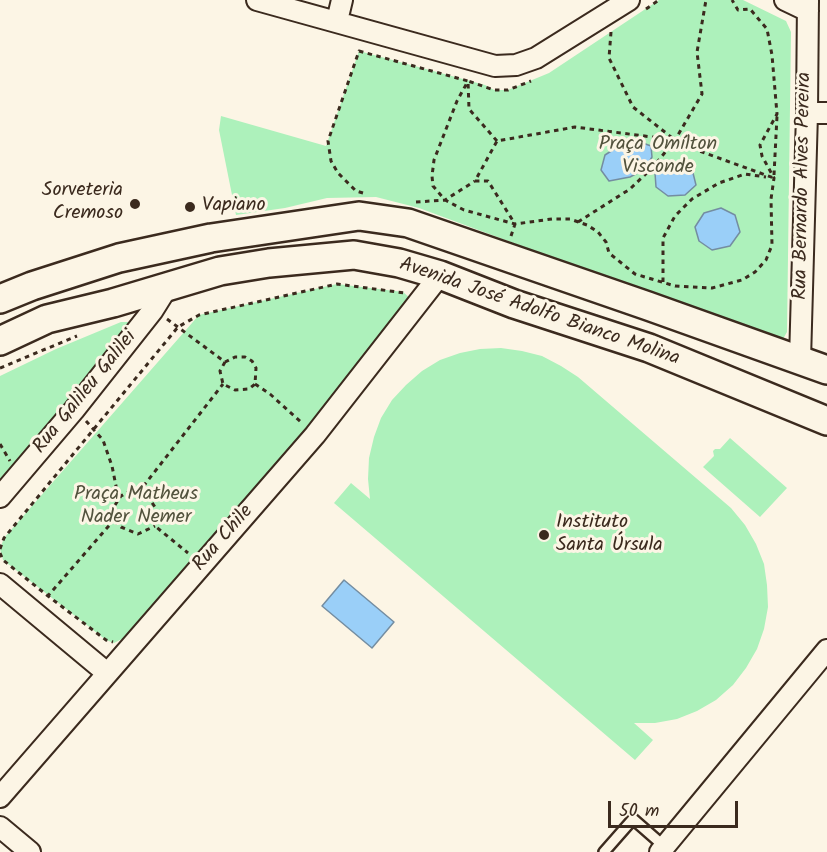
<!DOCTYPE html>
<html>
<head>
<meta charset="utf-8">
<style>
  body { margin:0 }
  #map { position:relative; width:827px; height:852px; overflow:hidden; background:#fcf5e5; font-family:Kalam,sans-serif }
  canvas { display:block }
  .scale { position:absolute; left:608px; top:801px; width:130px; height:27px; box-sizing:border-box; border:3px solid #3b2a1e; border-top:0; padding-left:8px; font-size:18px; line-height:21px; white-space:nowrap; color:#3b2a1e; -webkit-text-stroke:4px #fcf5e5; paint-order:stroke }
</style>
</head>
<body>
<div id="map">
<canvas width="827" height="852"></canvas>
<div class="scale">50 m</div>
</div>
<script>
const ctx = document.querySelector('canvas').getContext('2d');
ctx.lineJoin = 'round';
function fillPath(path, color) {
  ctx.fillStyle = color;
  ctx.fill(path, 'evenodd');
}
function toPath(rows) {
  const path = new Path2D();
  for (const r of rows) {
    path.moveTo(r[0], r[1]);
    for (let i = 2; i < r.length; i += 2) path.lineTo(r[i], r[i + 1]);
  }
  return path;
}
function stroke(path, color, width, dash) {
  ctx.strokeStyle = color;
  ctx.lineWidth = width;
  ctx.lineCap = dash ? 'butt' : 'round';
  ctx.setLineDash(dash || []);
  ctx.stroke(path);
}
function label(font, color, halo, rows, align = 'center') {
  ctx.font = font + ' Kalam,sans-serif';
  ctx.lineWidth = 6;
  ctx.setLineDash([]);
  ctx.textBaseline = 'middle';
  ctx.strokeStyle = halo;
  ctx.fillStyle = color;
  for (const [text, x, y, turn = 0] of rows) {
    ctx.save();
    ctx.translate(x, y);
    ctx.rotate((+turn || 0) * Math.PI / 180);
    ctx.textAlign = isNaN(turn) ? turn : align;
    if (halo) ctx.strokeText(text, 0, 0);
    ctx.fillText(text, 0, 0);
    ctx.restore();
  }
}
fillPath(toPath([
  [659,0,743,0,786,21,791,32,787,332,783,339,775,340,419,208,376,197,327,198,285,208,236,215,219,130,221,116,326,146,359,51,485,85,494,90,508,90,549,73],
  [337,284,403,292,411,299,408,310,195,559,124,638,114,643,106,640,3,560,0,549,4,538,199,315],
  [121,322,133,322,0,487,0,376,56,349],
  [501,348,522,351,542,356,561,366,578,377,731,508,745,525,756,544,764,564,767,585,768,607,764,629,757,649,746,668,733,685,716,700,697,711,677,719,655,723,634,723,653,740,635,760,334,503,351,483,370,499,368,479,369,458,374,437,381,418,392,400,406,385,422,371,440,360,460,353,480,349],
  [730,438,787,488,760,517,703,467,714,456,713,451,715,449,720,449]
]), '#adf1bb');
const water = toPath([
  [640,142,651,146,652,157,645,169,630,177,609,181,601,170,605,155,622,144,640,142],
  [672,162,684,164,693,173,696,185,685,195,668,196,656,187,655,173,661,165,672,162],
  [721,208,735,215,740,232,730,246,712,250,699,241,695,227,704,213,721,208],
  [344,580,394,622,372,648,322,606,344,580]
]);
fillPath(water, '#9acff8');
stroke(water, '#748da1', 1.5);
const service = toPath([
  [604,852,633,819,665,847]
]);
const minor = toPath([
  [257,0,495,66,516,65,536,58,629,0],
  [785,0,808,11],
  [337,21,342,0],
  [807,113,827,113],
  [800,360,807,113,808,0],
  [0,497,74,410,153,310,168,286],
  [0,584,107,673],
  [0,797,315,435,440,275],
  [0,827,30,852],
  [660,852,827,650]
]);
const secondary = toPath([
  [0,299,32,286,119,258,211,238,359,216,408,223,648,306,827,370],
  [0,341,47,319,113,303,220,271,269,263,354,255,399,263,440,275,514,304,649,348,827,421]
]);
stroke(service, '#3b2a1e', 14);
stroke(minor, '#3b2a1e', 24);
stroke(secondary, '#3b2a1e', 32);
stroke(toPath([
  [646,9,659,0],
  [611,32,609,58,633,107,680,144,774,178],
  [497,141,469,109,468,81,494,90,508,90,531,81],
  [774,175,777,116],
  [363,193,356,191,338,173,331,161,328,141,359,51,468,81,457,101,434,160,432,176,433,186,445,200,464,210,515,224,552,219,570,219,587,225,598,232,606,242,609,253,635,274,675,286,712,288,742,280,755,272,766,260,772,245,771,199,774,178,762,156,760,145,777,114,772,55,767,29,750,9,738,10,732,0],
  [416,202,445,200,475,181],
  [578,222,630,189,654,166,675,140,702,94,697,52,706,0],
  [511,236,515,224,488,181,475,181,497,141,575,127,675,140],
  [663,282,663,238,675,216,692,199,719,183,745,174,766,177],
  [167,319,225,362,235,357,245,357,252,361,256,368,255,384,249,389,235,390,223,384,220,371,225,362],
  [0,368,77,336],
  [255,384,270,394,302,423],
  [86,421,103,440,112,466,117,491,121,496],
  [0,444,10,461],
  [142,488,155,507,155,526,188,553],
  [114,521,121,527,138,534,155,526],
  [0,549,4,538,178,327,199,315,337,284,405,293],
  [0,553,3,560,48,596,106,640,113,642],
  [47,597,113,521,113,508,121,496,132,490,142,488,223,384]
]), '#3b2a1e', 3, [4.5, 4.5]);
stroke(service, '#fcf5e5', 9);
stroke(minor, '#fcf5e5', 20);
stroke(secondary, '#fcf5e5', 27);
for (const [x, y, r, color] of [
  [135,204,6,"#3b2a1e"],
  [190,207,6,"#3b2a1e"],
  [544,535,6,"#3b2a1e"]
]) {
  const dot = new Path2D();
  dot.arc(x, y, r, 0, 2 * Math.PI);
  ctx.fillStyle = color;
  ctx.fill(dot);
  stroke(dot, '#fcf5e5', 2);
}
label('20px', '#52523d', '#fcf5e5', [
  ["Praça Omílton",658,146],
  ["Visconde",658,169],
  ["Praça Matheus",136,496],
  ["Nader Nemer",136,519]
]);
label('20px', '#3b2a1e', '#fcf5e5', [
  ["Rua Bernardo Alves Pereira",804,186,-89],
  ["Avenida José Adolfo Bianco Molina",539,313,19],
  ["Rua Galileu Galilei",86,393,-51],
  ["Rua Chile",224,539,-49]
]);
label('20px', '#3b2a1e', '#fcf5e5', [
  ["Sorveteria",123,192,"right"],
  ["Cremoso",123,215,"right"],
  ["Vapiano",202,207],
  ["Instituto",556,524],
  ["Santa Úrsula",556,547]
], 'left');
</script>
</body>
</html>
